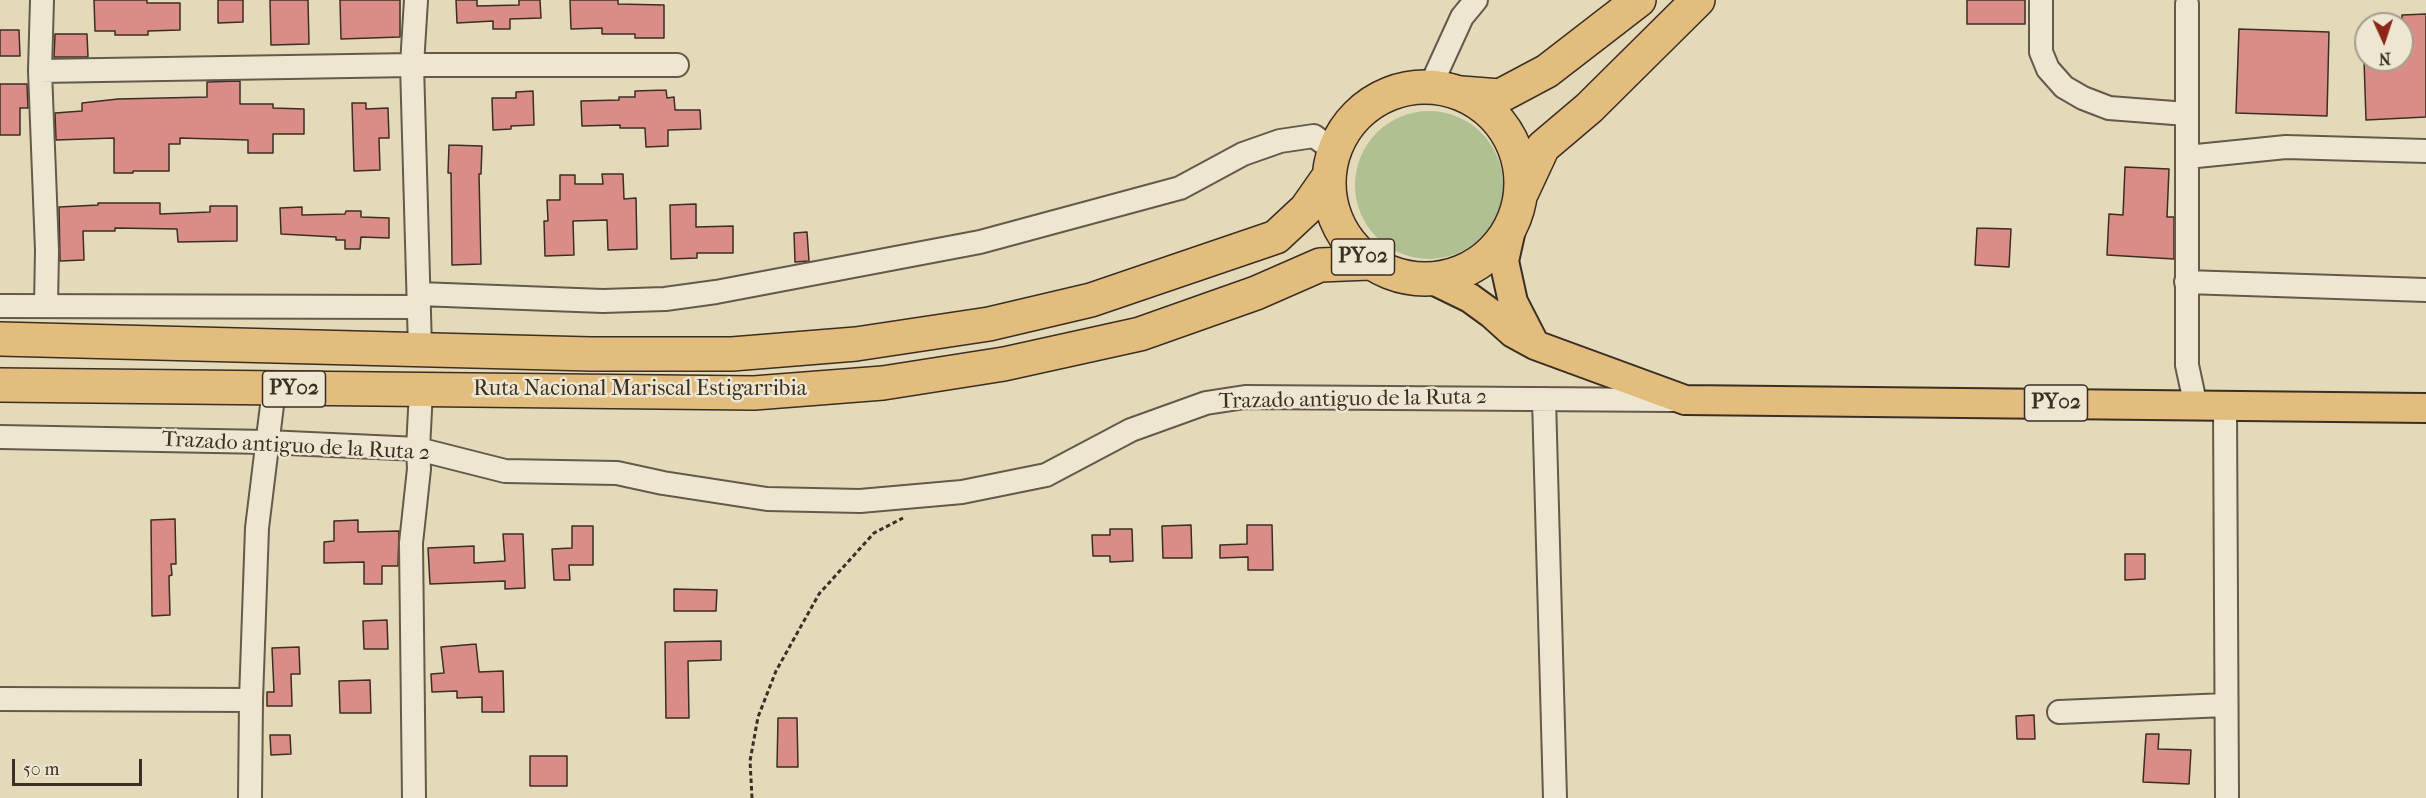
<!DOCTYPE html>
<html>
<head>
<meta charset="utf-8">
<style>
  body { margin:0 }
  #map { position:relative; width:2426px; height:798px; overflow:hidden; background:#e4daba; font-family:"IM FELL French Canon",serif }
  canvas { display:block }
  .north { position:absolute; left:2354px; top:12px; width:60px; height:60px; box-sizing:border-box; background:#ede7d2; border:2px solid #a69d8c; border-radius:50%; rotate:177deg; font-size:16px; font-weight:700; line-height:24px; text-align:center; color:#3b2e23 }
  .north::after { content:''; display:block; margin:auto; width:21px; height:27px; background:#8f2418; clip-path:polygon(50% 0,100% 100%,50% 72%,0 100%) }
  .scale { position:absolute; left:12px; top:759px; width:130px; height:27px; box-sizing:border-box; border:3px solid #3b2e23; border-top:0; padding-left:8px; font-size:18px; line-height:21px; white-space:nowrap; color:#3b2e23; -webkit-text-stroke:4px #ede7d2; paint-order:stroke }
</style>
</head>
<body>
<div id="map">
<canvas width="2426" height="798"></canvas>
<div class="north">N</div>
<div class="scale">50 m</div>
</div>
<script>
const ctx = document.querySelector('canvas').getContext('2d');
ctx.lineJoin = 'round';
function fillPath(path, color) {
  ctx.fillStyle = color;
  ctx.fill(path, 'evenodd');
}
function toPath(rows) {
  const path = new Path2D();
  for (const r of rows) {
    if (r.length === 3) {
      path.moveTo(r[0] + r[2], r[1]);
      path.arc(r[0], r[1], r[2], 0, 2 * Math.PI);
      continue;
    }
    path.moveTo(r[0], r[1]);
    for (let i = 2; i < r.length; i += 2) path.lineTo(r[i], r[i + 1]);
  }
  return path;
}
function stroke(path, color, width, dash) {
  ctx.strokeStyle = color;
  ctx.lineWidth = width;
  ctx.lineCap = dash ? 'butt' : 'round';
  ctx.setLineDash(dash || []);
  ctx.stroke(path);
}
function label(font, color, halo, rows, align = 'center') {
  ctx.font = font + ' "IM FELL French Canon",serif';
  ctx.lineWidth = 5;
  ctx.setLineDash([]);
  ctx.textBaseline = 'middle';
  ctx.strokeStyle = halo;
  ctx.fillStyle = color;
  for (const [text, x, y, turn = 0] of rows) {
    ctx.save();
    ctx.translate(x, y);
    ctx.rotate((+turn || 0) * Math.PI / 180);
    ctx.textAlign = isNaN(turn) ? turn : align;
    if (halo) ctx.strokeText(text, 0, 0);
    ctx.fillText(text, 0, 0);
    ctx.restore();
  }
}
fillPath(toPath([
  [1429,185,74]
]), '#b0c092');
const building = toPath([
  [94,0,147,0,147,3,180,3,180,30,148,31,148,35,115,35,115,31,95,31,94,0],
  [218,0,243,0,243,22,218,23,218,0],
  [270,0,308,0,309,44,271,45,270,0],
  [340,0,400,0,400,37,341,39,340,0],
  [456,0,477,0,477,6,519,5,519,0,540,0,541,18,510,19,510,29,493,29,493,21,457,23,456,0],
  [570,0,618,0,618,4,664,5,664,38,635,38,635,34,602,34,602,28,571,29,570,0],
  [1967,0,2025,0,2025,24,1967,24,1967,0],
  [2426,14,2426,117,2366,120,2364,60,2402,60,2402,15,2426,14],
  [2239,29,2329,32,2327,116,2236,113,2239,29],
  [0,30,19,30,20,56,0,56,0,30],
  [55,34,87,34,88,57,54,57,55,34],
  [240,81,240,104,273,104,273,108,304,109,304,134,273,134,273,153,248,153,248,140,180,138,180,144,169,144,169,171,133,171,133,173,114,173,114,138,56,140,55,113,82,111,82,103,118,99,207,97,207,82,240,81],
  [0,84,27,84,28,108,20,108,20,135,0,135,0,84],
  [666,90,667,98,674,97,675,110,700,110,701,129,668,130,668,146,646,147,645,128,620,128,620,125,582,126,581,101,619,100,619,97,635,97,635,91,666,90],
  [533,91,534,125,511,126,511,129,493,130,492,98,516,98,516,92,533,91],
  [352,103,366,103,366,109,388,108,389,138,379,138,380,170,354,171,352,103],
  [449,145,482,146,481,174,479,174,481,264,452,265,451,173,448,173,449,145],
  [2125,167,2169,169,2167,217,2174,217,2174,259,2107,255,2109,214,2123,215,2125,167],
  [602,174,623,174,624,199,636,198,637,249,608,250,607,220,573,221,574,255,545,256,544,221,548,221,547,200,560,200,560,175,575,175,575,184,603,184,602,174],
  [98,203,160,203,160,214,210,212,210,206,237,206,237,241,178,242,177,229,115,228,115,231,83,231,84,260,60,261,59,207,98,205,98,203],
  [696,204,696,227,733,226,733,253,697,253,697,258,671,259,670,205,696,204],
  [302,207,302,215,345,214,346,211,361,211,361,217,389,218,389,238,361,237,360,249,345,249,345,240,336,240,336,237,281,234,280,208,302,207],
  [1977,228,2011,229,2009,267,1975,265,1977,228],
  [807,232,809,261,795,262,794,233,807,232],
  [175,519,176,564,171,564,172,575,169,576,170,615,152,616,151,520,175,519],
  [358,520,358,532,399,531,398,566,382,566,382,584,364,584,364,562,324,563,324,542,334,541,334,521,358,520],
  [1191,525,1192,558,1163,558,1162,526,1191,525],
  [1247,525,1272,525,1273,570,1248,570,1248,557,1220,558,1220,545,1247,544,1247,525],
  [572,526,593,526,593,565,569,565,570,580,554,580,552,549,572,548,572,526],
  [1110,529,1132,529,1133,561,1110,562,1110,556,1093,556,1092,535,1110,535,1110,529],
  [503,534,523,534,525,588,505,589,505,581,430,584,428,548,474,546,474,563,505,561,503,534],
  [2125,554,2145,554,2145,579,2125,580,2125,554],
  [674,589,717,590,716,611,674,611,674,589],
  [387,620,388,649,364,649,363,621,387,620],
  [721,641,721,660,688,661,689,718,666,718,665,642,721,641],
  [476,644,479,672,503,671,504,712,482,712,482,697,457,698,457,691,432,692,431,674,444,673,441,647,476,644],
  [299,647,300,674,291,674,292,706,267,706,267,692,274,692,272,648,299,647],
  [370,680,371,713,340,713,339,681,370,680],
  [2034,715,2035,739,2017,739,2016,716,2034,715],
  [778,718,797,718,798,767,777,767,778,718],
  [2146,734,2159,734,2158,749,2191,750,2189,784,2143,782,2146,734],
  [270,735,290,735,291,754,271,755,270,735],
  [530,756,567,756,567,786,530,786,530,756]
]);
fillPath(building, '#d98d86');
stroke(building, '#3b2e23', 1.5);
const minor = toPath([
  [42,0,40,71,47,250,46,306],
  [416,0,412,65,420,348],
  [2041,0,2041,52,2048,69,2064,87,2083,98,2109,108,2187,114],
  [2187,4,2187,365,2196,407],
  [40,71,412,65,677,65],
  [1430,87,1462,17,1476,0],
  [2187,157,2286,147,2426,151],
  [2186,282,2426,290],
  [419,294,603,301,665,299,716,292,980,242,1180,188,1243,154,1280,141,1314,136,1333,150],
  [0,306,419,307],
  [1544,399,1555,798],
  [2225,407,2227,798],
  [0,437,267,442,418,449,505,471,617,473,663,483,767,499,860,501,962,492,1046,475,1131,430,1206,403,1245,397,1673,400],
  [0,699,251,700],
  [2059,712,2226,705],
  [250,798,251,700,257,528,274,389],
  [414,798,411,543,419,469,418,449,421,391]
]);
const major = toPath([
  [1512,225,1504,261,1513,302,1534,343],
  [1433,280,1470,298,1492,314,1513,333,1535,345,1685,400,2426,408]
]);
const highway = toPath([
  [1425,183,96],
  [1461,93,1500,96,1547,71,1639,0],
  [1522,192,1543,147,1589,108,1698,0],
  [0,339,591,354,732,354,856,344,989,324,1091,300,1276,237,1306,209,1327,179],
  [0,385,754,393,883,383,1004,364,1140,334,1256,293,1320,265,1369,263]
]);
stroke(minor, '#655949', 26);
stroke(major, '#3b2e23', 32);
stroke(highway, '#3b2e23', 36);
stroke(toPath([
  [752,798,750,761,758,717,776,671,819,594,874,533,903,518]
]), '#3b2e23', 3, [4.5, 3]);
stroke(minor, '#ede7d2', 22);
stroke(major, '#e2bd7d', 28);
stroke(highway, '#e2bd7d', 33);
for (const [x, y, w] of [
  [1363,257,63],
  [294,389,63],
  [2056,403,63]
]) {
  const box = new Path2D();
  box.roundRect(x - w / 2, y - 18, w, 36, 4.5);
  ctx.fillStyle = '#ede7d2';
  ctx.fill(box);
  stroke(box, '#3b2e23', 1.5);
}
label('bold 21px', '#3b2e23', null, [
  ["PY02",1363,257],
  ["PY02",294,389],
  ["PY02",2056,403]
]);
label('22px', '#3b2e23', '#ede7d2', [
  ["Ruta Nacional Mariscal Estigarribia",640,390],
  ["Trazado antiguo de la Ruta 2",1353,400,-1],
  ["Trazado antiguo de la Ruta 2",296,447,3]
]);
</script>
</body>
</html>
